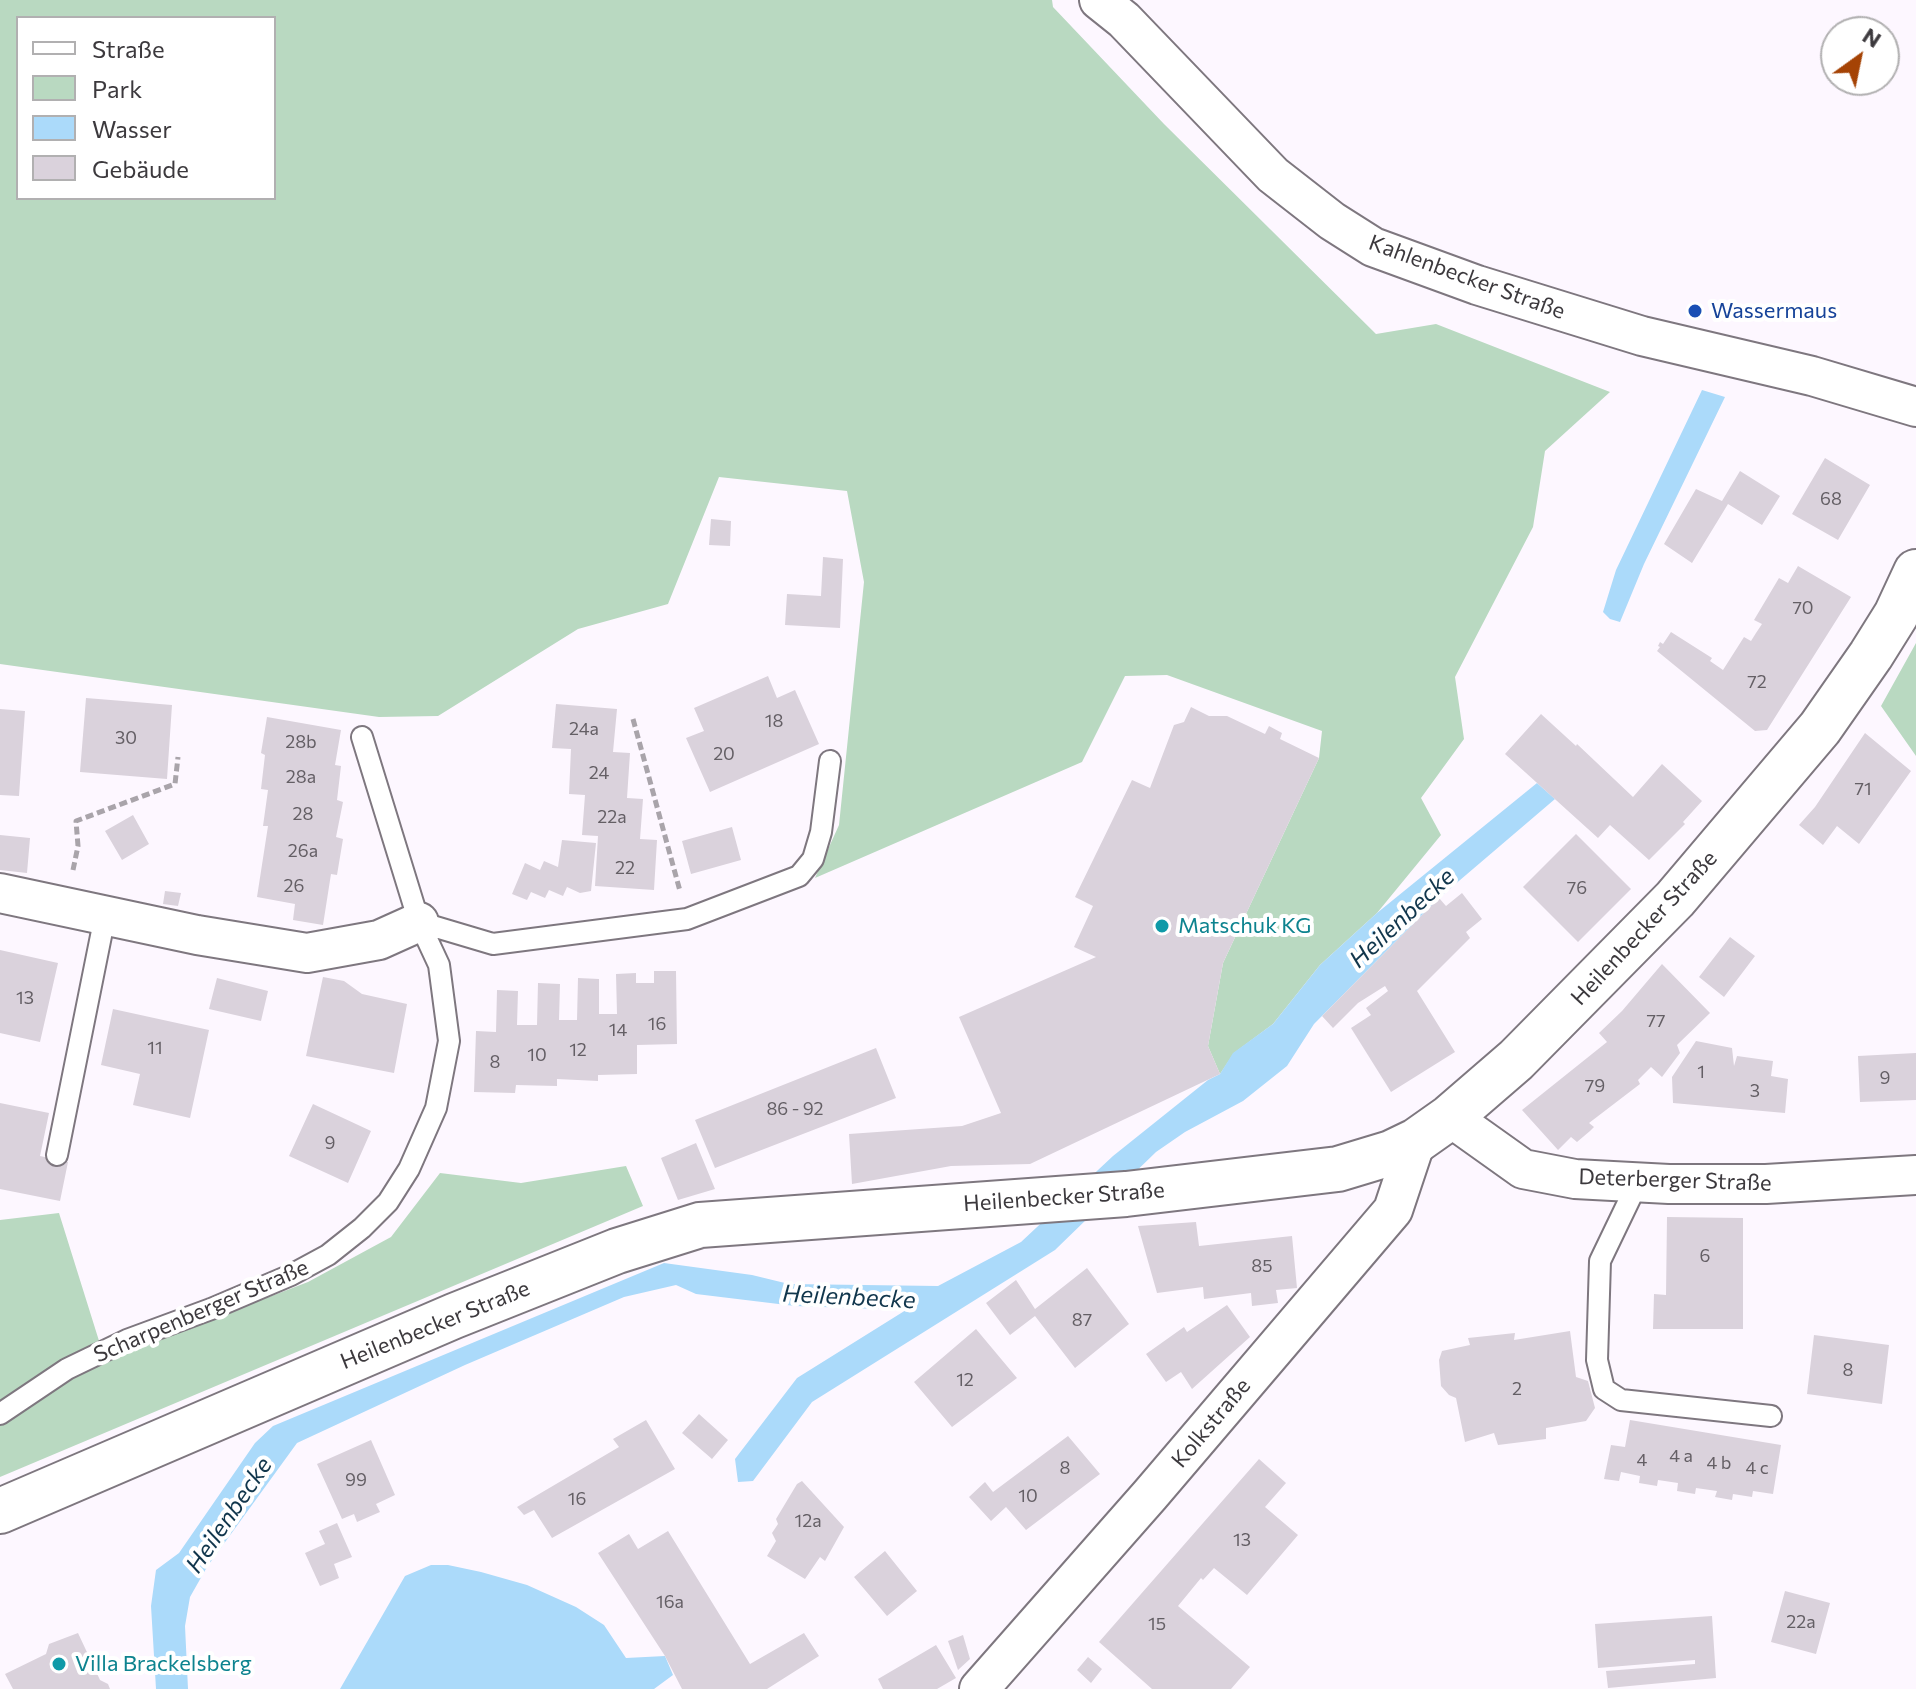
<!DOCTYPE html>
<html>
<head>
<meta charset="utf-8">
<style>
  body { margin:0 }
  #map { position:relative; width:1916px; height:1689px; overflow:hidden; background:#fdf7ff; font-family:Commissioner,sans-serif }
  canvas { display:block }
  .legend { position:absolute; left:16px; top:16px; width:260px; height:184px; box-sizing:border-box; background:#fff; border:2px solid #b1b0b1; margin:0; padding:10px 14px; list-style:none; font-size:24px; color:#3c393d }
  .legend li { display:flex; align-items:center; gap:16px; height:40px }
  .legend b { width:40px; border:2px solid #b1b0b1 }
  .north { position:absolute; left:1820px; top:16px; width:80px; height:80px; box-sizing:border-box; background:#fff; border:2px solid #b1b0b1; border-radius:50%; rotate:33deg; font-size:22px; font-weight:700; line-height:32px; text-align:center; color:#3c393d }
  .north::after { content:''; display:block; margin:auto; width:28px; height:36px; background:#a54305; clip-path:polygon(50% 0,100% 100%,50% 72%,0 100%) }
</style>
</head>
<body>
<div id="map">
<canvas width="1916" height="1689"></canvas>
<ul class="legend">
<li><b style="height:10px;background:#fff"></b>Straße</li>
<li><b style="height:22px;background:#b9d9c1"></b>Park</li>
<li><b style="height:22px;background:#abdafa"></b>Wasser</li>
<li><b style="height:22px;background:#dad2dc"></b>Gebäude</li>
</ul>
<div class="north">N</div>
</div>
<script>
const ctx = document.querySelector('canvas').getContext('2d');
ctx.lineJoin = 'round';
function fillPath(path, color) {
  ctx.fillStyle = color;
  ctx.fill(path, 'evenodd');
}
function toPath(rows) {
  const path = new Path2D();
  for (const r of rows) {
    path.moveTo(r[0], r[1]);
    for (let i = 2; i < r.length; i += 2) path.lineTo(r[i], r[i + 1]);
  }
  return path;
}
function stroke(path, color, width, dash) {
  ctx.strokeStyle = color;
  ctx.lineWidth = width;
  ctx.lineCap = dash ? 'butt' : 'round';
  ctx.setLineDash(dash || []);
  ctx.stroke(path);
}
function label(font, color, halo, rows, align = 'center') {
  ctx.font = font + ' Commissioner,sans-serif';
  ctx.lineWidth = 8;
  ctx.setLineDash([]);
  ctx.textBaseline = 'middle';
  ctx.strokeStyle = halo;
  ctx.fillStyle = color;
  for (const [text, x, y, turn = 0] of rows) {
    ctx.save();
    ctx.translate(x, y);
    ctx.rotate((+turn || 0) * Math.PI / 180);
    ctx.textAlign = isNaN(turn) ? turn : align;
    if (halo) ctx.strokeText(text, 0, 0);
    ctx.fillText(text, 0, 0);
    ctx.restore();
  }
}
fillPath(toPath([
  [0,0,1052,0,1053,7,1164,124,1376,334,1436,324,1610,392,1545,451,1533,527,1455,677,1464,739,1421,798,1441,835,1377,913,1320,965,1273,1024,1234,1053,1220,1074,1208,1046,1223,963,1319,758,1322,731,1167,675,1125,676,1082,762,815,878,839,825,864,582,847,491,719,477,668,604,578,629,438,716,379,717,0,664],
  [18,18,274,18,274,198,18,198],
  [1916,643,1916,756,1881,706],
  [626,1166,643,1206,0,1477,0,1220,59,1213,105,1360,308,1282,391,1237,440,1173,521,1183]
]), '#b9d9c1');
fillPath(toPath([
  [1702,390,1725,397,1644,564,1620,622,1610,619,1603,612,1616,570],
  [1537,783,1555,799,1439,898,1314,1024,1287,1066,1243,1101,1185,1132,1156,1152,1055,1250,812,1402,753,1481,738,1482,735,1459,797,1378,906,1310,795,1306,696,1294,676,1285,624,1297,465,1365,297,1443,207,1567,190,1597,185,1626,188,1689,156,1689,151,1606,156,1570,179,1553,255,1443,273,1426,664,1263,752,1275,789,1284,938,1286,1021,1242,1113,1156,1208,1080,1220,1074,1233,1053,1273,1024,1320,965,1377,913],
  [431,1565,448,1565,481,1572,527,1585,576,1607,604,1625,626,1658,665,1656,673,1675,654,1689,340,1689,405,1576]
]), '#abdafa');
fillPath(toPath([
  [1825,458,1870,485,1838,540,1792,514],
  [1740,471,1780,496,1762,525,1728,504,1692,563,1664,544,1696,489,1722,501],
  [711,519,731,521,730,546,709,545],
  [823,557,843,559,840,628,785,625,787,594,821,596],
  [1798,566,1851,597,1767,730,1755,731,1657,651,1660,647,1658,646,1660,642,1663,644,1671,632,1712,658,1710,661,1723,670,1744,637,1751,641,1756,633,1762,624,1754,620,1779,578,1788,583],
  [768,676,777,698,795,690,819,744,710,792,686,738,704,731,694,708],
  [86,698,172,705,167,779,80,772],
  [556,704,617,709,613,752,630,753,627,798,643,799,640,839,657,840,654,890,595,886,598,836,582,835,585,795,569,794,571,749,552,748],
  [1191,707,1209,716,1227,716,1265,734,1269,726,1282,733,1280,739,1319,758,1223,963,1208,1046,1220,1074,1030,1164,951,1166,852,1184,849,1134,962,1126,1001,1113,959,1017,1096,957,1074,947,1093,906,1075,897,1132,780,1150,788,1174,725,1184,722],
  [0,709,25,711,19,796,0,795],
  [1541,714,1576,746,1577,744,1633,797,1662,764,1702,801,1683,822,1685,824,1649,860,1610,825,1598,838,1505,754],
  [267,717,341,730,335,765,341,766,337,800,343,802,336,837,343,839,337,875,331,874,323,925,293,920,295,904,257,897,268,826,263,826,268,790,261,789,265,755,261,753],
  [1865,733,1911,771,1859,844,1837,826,1823,845,1799,825,1815,807],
  [133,815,149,844,122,860,105,831],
  [732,827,741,860,691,874,682,841],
  [1576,834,1631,889,1578,942,1523,887],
  [0,835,30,838,27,873,0,870],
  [562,840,596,843,591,891,580,893,567,887,563,896,549,890,545,898,531,892,527,900,512,894,525,863,540,870,544,861,558,867],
  [165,891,181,893,178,906,163,904],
  [1462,893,1482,919,1466,932,1470,938,1417,991,1455,1052,1391,1092,1351,1028,1371,1015,1366,1008,1388,991,1385,986,1358,1003,1333,1028,1322,1016,1439,898,1446,906],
  [1730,937,1755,956,1724,997,1699,977],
  [0,950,58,963,40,1042,0,1033],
  [1662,964,1710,1013,1677,1045,1680,1053,1662,1077,1651,1067,1638,1080,1640,1084,1589,1123,1594,1127,1590,1131,1577,1142,1571,1137,1558,1150,1522,1110,1607,1042,1599,1033,1622,1011],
  [654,971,676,971,677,1044,637,1045,637,1074,598,1075,598,1081,557,1079,557,1086,516,1085,515,1093,474,1092,476,1031,496,1032,497,990,518,991,517,1025,537,1025,538,983,560,984,559,1020,577,1020,578,978,599,979,599,1014,617,1014,616,974,636,973,636,983,654,983],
  [323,977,344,981,362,994,407,1004,394,1073,306,1056],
  [217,978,268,991,261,1021,209,1009],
  [113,1009,209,1030,190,1118,133,1105,140,1074,101,1065],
  [1696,1041,1732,1048,1734,1066,1737,1056,1773,1061,1771,1076,1788,1079,1785,1113,1673,1103,1672,1077],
  [876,1048,896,1098,715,1168,695,1120],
  [1916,1053,1916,1100,1860,1102,1858,1056],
  [0,1103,49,1113,40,1156,68,1162,60,1201,0,1189],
  [313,1104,371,1131,348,1183,289,1156],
  [696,1143,715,1189,678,1200,661,1158],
  [1667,1217,1743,1218,1743,1329,1653,1329,1654,1294,1666,1295],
  [1196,1222,1199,1246,1292,1236,1297,1288,1276,1290,1278,1303,1252,1306,1251,1293,1204,1299,1203,1287,1157,1293,1138,1226],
  [1087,1268,1129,1324,1075,1368,1035,1316,1010,1335,986,1303,1016,1280,1035,1309],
  [1227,1305,1250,1337,1192,1389,1181,1372,1166,1382,1146,1354,1184,1327,1187,1332],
  [976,1329,1017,1378,952,1427,914,1382],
  [1570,1331,1576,1377,1588,1381,1595,1408,1586,1421,1546,1428,1546,1439,1498,1445,1494,1433,1465,1442,1456,1398,1449,1395,1441,1386,1439,1360,1442,1351,1470,1345,1468,1338,1515,1333,1514,1340],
  [1814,1335,1889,1345,1882,1404,1807,1394],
  [699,1414,728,1440,712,1459,682,1433],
  [646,1420,675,1469,552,1538,534,1510,524,1515,517,1507,619,1447,613,1439],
  [1630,1420,1781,1445,1773,1494,1753,1491,1752,1497,1733,1494,1732,1500,1715,1497,1717,1491,1696,1488,1695,1494,1677,1491,1678,1483,1658,1480,1657,1486,1639,1483,1640,1476,1621,1472,1619,1481,1604,1479,1611,1445,1625,1447],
  [1068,1436,1100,1474,1026,1530,1006,1507,991,1521,969,1497,985,1482,993,1492],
  [371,1440,395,1495,376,1504,380,1512,357,1522,354,1514,342,1519,317,1464],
  [1259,1459,1286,1483,1265,1507,1298,1535,1247,1595,1214,1568,1203,1580,1201,1578,1178,1606,1250,1667,1231,1689,1152,1689,1099,1642],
  [802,1481,844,1527,825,1561,820,1557,805,1579,767,1556,776,1541,772,1533,778,1524,776,1519,797,1484],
  [337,1523,352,1557,334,1564,339,1578,320,1586,305,1553,325,1544,319,1531],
  [668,1531,750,1664,804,1633,819,1656,767,1689,682,1689,665,1656,598,1553,629,1534,638,1549],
  [885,1551,917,1591,887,1616,854,1577],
  [1785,1591,1830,1603,1816,1654,1771,1642],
  [1712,1616,1716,1678,1608,1688,1606,1671,1695,1664,1695,1660,1598,1668,1595,1624],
  [78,1633,100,1680,108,1684,110,1689,13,1689,5,1674,46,1654,49,1644],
  [963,1635,970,1659,958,1670,948,1641],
  [936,1645,956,1678,937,1689,883,1689,878,1679],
  [1088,1657,1102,1669,1091,1683,1077,1670]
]), '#dad2dc');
const service = toPath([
  [419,922,493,944,687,919,799,876,813,859,821,832,830,761],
  [57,1155,105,916],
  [1638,1182,1600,1261,1597,1360,1604,1389,1621,1400,1771,1416],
  [0,1414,67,1369,127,1340,211,1309,291,1275,328,1255,362,1228,388,1202,409,1169,436,1108,449,1041,439,965,419,922,362,737]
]);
const minor = toPath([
  [1099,0,1124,20,1273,175,1332,221,1373,247,1477,285,1642,336,1812,376,1916,407],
  [0,893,197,935,307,953,379,940,419,922],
  [1450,1117,1523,1169,1575,1179,1669,1184,1766,1184,1916,1175],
  [979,1689,1150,1495,1393,1210,1416,1141]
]);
const secondary = toPath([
  [0,1511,454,1316,617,1251,700,1225,1126,1194,1338,1169,1391,1153,1416,1141,1450,1117,1516,1060,1675,899,1820,728,1871,655,1896,615,1916,572]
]);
stroke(service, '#7e777f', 24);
stroke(minor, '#7e777f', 42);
stroke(secondary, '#7e777f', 48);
stroke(toPath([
  [633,719,680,891],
  [73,870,78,846,76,821,175,784,178,757]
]), '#a9a4aa', 5, [8, 4]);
stroke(service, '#fff', 20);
stroke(minor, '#fff', 38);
stroke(secondary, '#fff', 44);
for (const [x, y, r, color] of [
  [1695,311,8,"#1a4fb4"],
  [1162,926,8,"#0f9aa8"],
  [59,1664,8,"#0f9aa8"]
]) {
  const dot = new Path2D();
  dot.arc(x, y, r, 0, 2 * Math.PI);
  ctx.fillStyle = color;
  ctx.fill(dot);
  stroke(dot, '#fff', 3);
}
label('18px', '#645f65', null, [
  ["68",1831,499],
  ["70",1803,608],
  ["72",1757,682],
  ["18",774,721],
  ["24a",584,729],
  ["30",126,738],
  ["28b",301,742],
  ["20",724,754],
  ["24",599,773],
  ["28a",301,777],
  ["71",1863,789],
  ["28",303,814],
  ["22a",612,817],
  ["26a",303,851],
  ["22",625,868],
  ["26",294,886],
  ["76",1577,888],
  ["13",25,998],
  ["77",1656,1021],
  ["16",657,1024],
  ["14",618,1030],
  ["11",155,1048],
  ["12",578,1050],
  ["10",537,1055],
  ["8",495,1062],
  ["1",1701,1072],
  ["9",1885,1078],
  ["79",1595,1086],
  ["3",1755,1091],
  ["86 - 92",795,1109],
  ["9",330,1143],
  ["6",1705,1256],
  ["85",1262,1266],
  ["87",1082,1320],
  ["8",1848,1370],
  ["12",965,1380],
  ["2",1517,1389],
  ["4 a",1681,1456],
  ["4",1642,1460],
  ["4 b",1719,1463],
  ["8",1065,1468],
  ["4 c",1757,1468],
  ["99",356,1480],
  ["10",1028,1496],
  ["16",577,1499],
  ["12a",808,1521],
  ["13",1242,1540],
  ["16a",670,1602],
  ["22a",1801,1622],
  ["15",1157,1624]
]);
label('22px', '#3c393d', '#fff', [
  ["Kahlenbecker Straße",1467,277,20],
  ["Heilenbecker Straße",1644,928,-47],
  ["Deterberger Straße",1675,1180,2],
  ["Heilenbecker Straße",1064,1197,-4],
  ["Scharpenberger Straße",201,1311,-23],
  ["Heilenbecker Straße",435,1325,-22],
  ["Kolkstraße",1211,1423,-50]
]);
label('22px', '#164399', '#fff', [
  ["Wassermaus",1711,311]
], 'left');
label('22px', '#0d838f', '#fff', [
  ["Matschuk KG",1178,926],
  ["Villa Brackelsberg",75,1664]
], 'left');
label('italic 24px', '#11364c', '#fff', [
  ["Heilenbecke",1402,918,-43],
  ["Heilenbecke",849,1297,3],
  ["Heilenbecke",229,1515,-56]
]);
</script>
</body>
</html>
